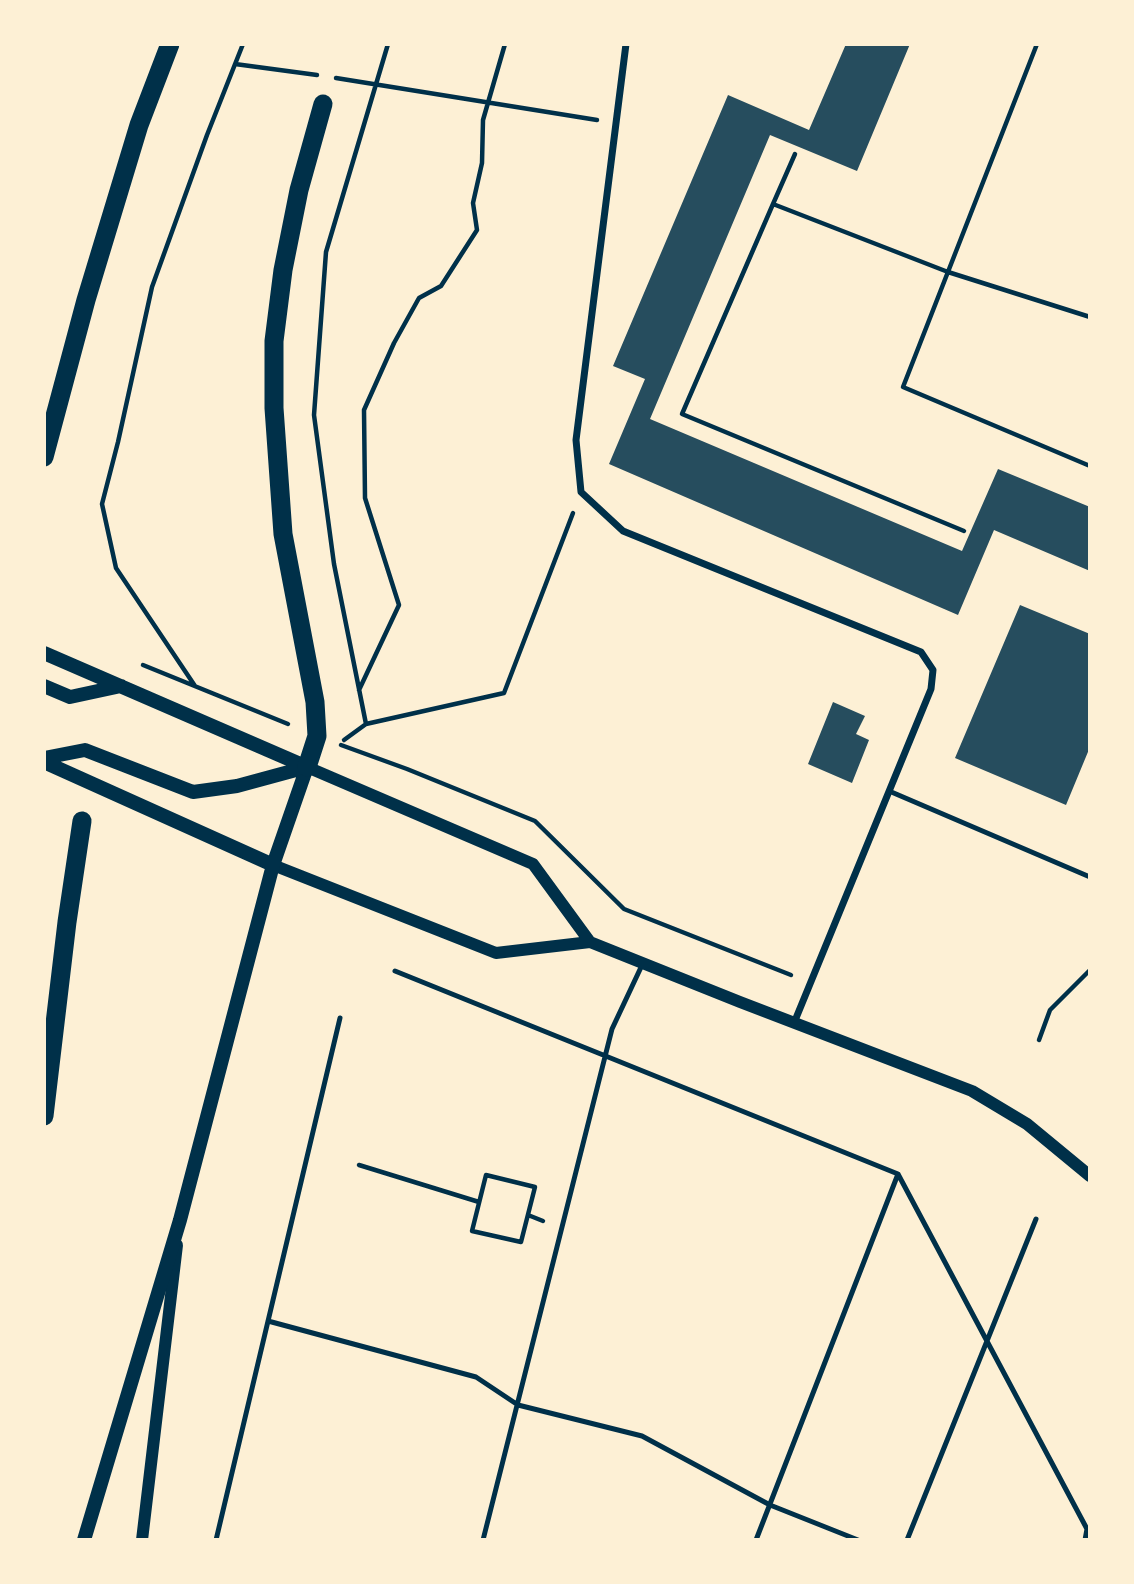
<!DOCTYPE html>
<html>
<head>
<meta charset="utf-8">
<style>
  body { margin:0 }
  #map { position:relative; width:1134px; height:1584px; overflow:hidden; background:#fdf0d5; font-family:Jost,sans-serif }
  canvas { display:block }
  .frame { position:absolute; inset:0; border:46px solid #fdf0d5; pointer-events:none }
</style>
</head>
<body>
<div id="map">
<canvas width="1134" height="1584"></canvas>
<div class="frame"></div>
</div>
<script>
const ctx = document.querySelector('canvas').getContext('2d');
ctx.lineJoin = 'round';
function fillPath(path, color) {
  ctx.fillStyle = color;
  ctx.fill(path, 'evenodd');
}
function toPath(rows) {
  const path = new Path2D();
  for (const r of rows) {
    path.moveTo(r[0], r[1]);
    for (let i = 2; i < r.length; i += 2) path.lineTo(r[i], r[i + 1]);
  }
  return path;
}
function stroke(path, color, width, dash) {
  ctx.strokeStyle = color;
  ctx.lineWidth = width;
  ctx.lineCap = dash ? 'butt' : 'round';
  ctx.setLineDash(dash || []);
  ctx.stroke(path);
}
fillPath(toPath([
  [846,44,910,44,857,171,770,135,650,419,962,551,998,469,1090,507,1090,571,994,530,958,615,609,464,645,379,613,366,728,95,809,130],
  [1020,605,1090,634,1090,747,1066,805,955,758],
  [833,702,865,716,856,734,869,740,852,783,808,764]
]), '#264d5e');
stroke(toPath([
  [1037,44,903,387,1090,466],
  [235,64,317,75],
  [336,78,597,120],
  [795,154,773,204,948,272,1090,317],
  [773,204,682,414,964,531],
  [143,665,288,724],
  [195,686,116,568,102,504,118,442,152,287,207,135,243,44],
  [359,690,399,605,365,498,364,410,394,343,419,298,441,286,477,230,473,203,482,163,483,120,505,44],
  [366,724,334,564,314,415,326,252,388,44],
  [344,740,366,724,504,693,573,513],
  [341,745,407,769,535,821,624,909,791,975],
  [1039,1040,1050,1010,1090,970],
  [359,1165,479,1202],
  [486,1175,535,1187,521,1242,472,1231,486,1175],
  [528,1215,543,1221]
]), '#003049', 4.5);
stroke(toPath([
  [889,791,1090,877],
  [395,971,898,1174,1087,1529,1085,1540],
  [268,1321,476,1377,518,1405,642,1436,770,1505,858,1540],
  [216,1540,340,1018],
  [483,1540,612,1029,643,963],
  [756,1540,898,1174],
  [907,1540,1036,1219]
]), '#003049', 5);
stroke(toPath([
  [626,44,576,440,581,492,623,531,921,652,933,670,931,689,794,1023]
]), '#003049', 7);
stroke(toPath([
  [307,767,533,864,590,942],
  [273,865,496,953,590,942,740,1002,972,1091,1027,1124,1090,1176],
  [142,1540,177,1245]
]), '#003049', 12);
stroke(toPath([
  [44,653,307,767],
  [44,686,70,697,121,686],
  [44,758,85,750,193,792,237,786,307,767],
  [44,762,273,865],
  [84,1540,180,1220,273,865,307,767]
]), '#003049', 14);
stroke(toPath([
  [44,457,86,300,139,125,170,44],
  [307,767,317,736,315,702,283,534,274,408,274,341,283,270,299,190,323,104],
  [44,1116,67,922,82,821]
]), '#003049', 19);
</script>
</body>
</html>
